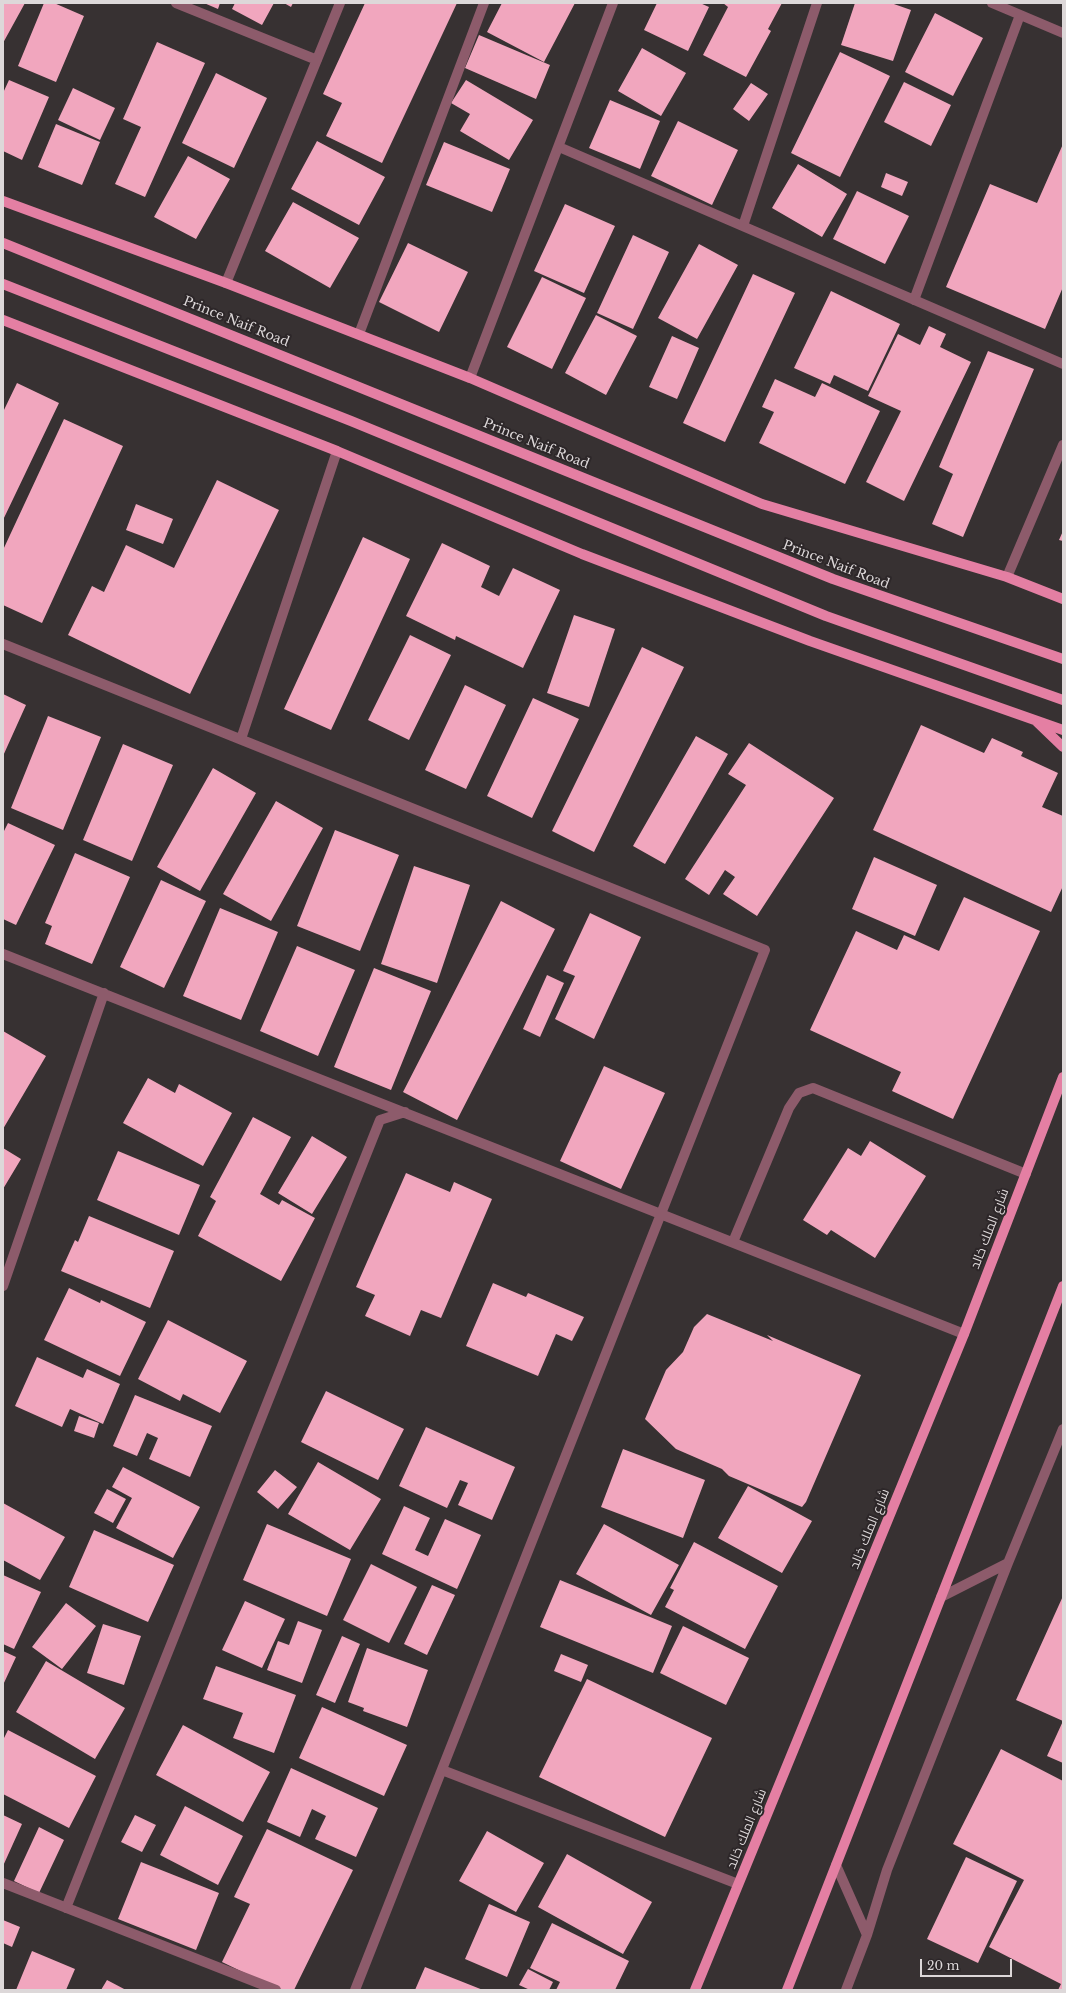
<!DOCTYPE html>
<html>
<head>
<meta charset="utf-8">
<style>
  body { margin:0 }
  #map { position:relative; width:1066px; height:1993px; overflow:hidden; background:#373132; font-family:"Libre Baskerville",serif }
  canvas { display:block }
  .frame { position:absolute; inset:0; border:4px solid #ddd8d9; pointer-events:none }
  .scale { position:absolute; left:920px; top:1959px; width:92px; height:18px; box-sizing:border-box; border:2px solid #ddd8d9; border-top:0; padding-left:5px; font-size:12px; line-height:14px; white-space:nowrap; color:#ddd8d9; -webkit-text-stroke:3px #2d2729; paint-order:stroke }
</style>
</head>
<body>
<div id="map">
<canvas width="1066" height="1993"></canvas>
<div class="frame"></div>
<div class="scale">20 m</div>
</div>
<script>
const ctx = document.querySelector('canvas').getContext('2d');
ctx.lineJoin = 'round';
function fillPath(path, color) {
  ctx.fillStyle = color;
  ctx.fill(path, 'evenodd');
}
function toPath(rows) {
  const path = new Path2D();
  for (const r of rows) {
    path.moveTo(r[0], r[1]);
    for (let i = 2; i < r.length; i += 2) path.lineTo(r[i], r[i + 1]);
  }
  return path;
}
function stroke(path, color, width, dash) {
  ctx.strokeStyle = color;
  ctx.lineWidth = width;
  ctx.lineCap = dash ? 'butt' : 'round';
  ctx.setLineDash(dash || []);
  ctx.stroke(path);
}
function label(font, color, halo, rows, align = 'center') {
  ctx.font = font + ' "Libre Baskerville",Cairo,serif';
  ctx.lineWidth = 4;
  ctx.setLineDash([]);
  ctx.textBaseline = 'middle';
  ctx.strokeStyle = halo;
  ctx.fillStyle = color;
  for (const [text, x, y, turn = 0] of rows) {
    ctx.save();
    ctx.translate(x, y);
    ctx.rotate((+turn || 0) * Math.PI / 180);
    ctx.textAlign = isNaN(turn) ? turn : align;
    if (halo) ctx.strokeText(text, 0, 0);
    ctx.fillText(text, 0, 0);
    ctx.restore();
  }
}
fillPath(toPath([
  [3,3,25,3,3,43],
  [44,3,54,3,84,16,56,82,18,66],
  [204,3,220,3,218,9],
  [235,3,274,3,262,25,232,9],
  [284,3,293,3,291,7],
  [365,3,457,3,382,163,326,136,342,103,323,94],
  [502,3,575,3,544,62,487,32],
  [657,3,700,3,709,7,688,51,644,30],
  [723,3,782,3,768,29,771,31,746,77,703,55,728,7],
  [855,3,891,3,911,10,893,61,841,45],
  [935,13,983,38,953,96,905,72],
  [479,35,550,65,536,99,465,68],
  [157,42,205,63,145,197,115,184,141,127,123,119],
  [642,48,686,73,661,116,618,91],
  [840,52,890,76,840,177,791,153],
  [216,73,267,98,234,168,182,143],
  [9,80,49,97,22,160,3,151,3,93],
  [466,80,533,120,509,160,460,131,470,114,451,103],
  [904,82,951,105,931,146,884,122],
  [751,83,768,94,749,121,733,109],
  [73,88,115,108,100,140,58,120],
  [610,100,660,121,640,169,589,148],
  [678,121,738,150,712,205,651,176],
  [56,124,100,142,82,185,38,167],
  [317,141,385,177,359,225,291,189],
  [444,142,510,169,492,212,426,185],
  [1063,144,1063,287,1045,329,946,287,990,184,1037,203],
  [188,156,230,179,196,239,154,217],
  [798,164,847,194,822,237,772,208],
  [886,173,908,182,902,196,881,187],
  [857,191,909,216,885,264,833,239],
  [293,202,359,238,330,288,265,251],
  [565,204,615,226,584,293,534,271],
  [633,235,669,252,633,329,597,313],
  [408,243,468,272,439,332,379,302],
  [699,244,738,265,697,339,658,318],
  [753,274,795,293,725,442,683,423],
  [542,277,586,298,552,369,507,347],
  [831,291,900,324,868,391,834,375,830,384,794,368],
  [596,315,637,336,606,395,565,373],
  [929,326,946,334,940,347,971,362,904,501,866,482,901,411,868,396,898,334,920,345],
  [672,336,699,348,677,399,649,387],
  [988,351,1034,369,963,537,932,524,953,474,939,467],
  [775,379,815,397,822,383,880,411,845,484,759,443,774,412,762,407],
  [17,383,59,403,3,520,3,412],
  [64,419,123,446,42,623,3,605,3,550],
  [217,480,279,510,190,694,68,635,92,586,104,592,126,545,174,568],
  [136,504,173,519,163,544,126,530],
  [1063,531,1063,541,1059,540],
  [363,537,410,559,331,730,284,709],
  [442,543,490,566,481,587,499,596,513,568,560,590,523,668,456,636,455,640,406,616],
  [574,615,615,629,589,707,547,693],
  [410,635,451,655,409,740,368,720],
  [642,647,684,667,594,852,552,831],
  [465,685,506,705,466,789,425,770],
  [3,694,26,705,3,756],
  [533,698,579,719,532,818,487,796],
  [48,716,101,737,63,830,11,808],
  [921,725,984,753,992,738,1023,752,1021,756,1058,773,1042,807,1063,816,1063,886,1051,912,873,830],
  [696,736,728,754,665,864,633,846],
  [749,743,834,798,757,916,723,894,735,877,725,870,709,895,685,879,746,785,728,774],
  [123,744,173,765,132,861,83,840],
  [213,768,256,793,200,891,157,867],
  [276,801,323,828,271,921,223,894],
  [8,823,55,845,16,925,3,919,3,833],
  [335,830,399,855,360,951,297,926],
  [75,853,130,877,92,964,45,944,52,926,45,923],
  [874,857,937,885,915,936,852,909],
  [414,866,470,885,437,983,381,964],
  [161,880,206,901,164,988,120,967],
  [964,897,1040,931,953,1119,892,1091,901,1072,810,1030,856,931,897,950,904,935,939,951],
  [501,901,555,929,457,1120,403,1092],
  [220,908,278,932,241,1020,183,996],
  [590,913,641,937,594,1039,555,1019,575,976,563,971],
  [297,946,355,970,318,1056,260,1031],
  [374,968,431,991,391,1090,334,1067],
  [547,975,564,983,540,1037,523,1029],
  [3,1031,46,1056,3,1129],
  [604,1066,665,1093,621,1189,560,1161],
  [148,1078,175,1093,179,1084,232,1113,203,1166,123,1123],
  [253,1117,291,1137,260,1194,279,1205,282,1200,315,1218,281,1281,198,1236,216,1201,210,1197],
  [312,1136,347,1157,312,1214,278,1193],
  [870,1141,926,1176,875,1258,831,1230,827,1235,803,1220,848,1148,861,1156],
  [3,1148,21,1159,3,1189],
  [118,1151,200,1185,179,1235,97,1200],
  [406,1173,450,1192,454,1182,492,1199,441,1318,421,1310,410,1336,365,1316,375,1295,356,1287],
  [89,1216,174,1251,150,1308,61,1271,75,1240,78,1242],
  [493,1283,526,1297,528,1293,584,1317,572,1341,556,1334,538,1376,466,1346],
  [69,1288,100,1303,101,1300,146,1322,120,1376,44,1340],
  [707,1314,773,1341,767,1335,861,1375,806,1502,802,1507,729,1476,722,1469,676,1449,645,1419,666,1370,683,1352,694,1327],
  [168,1320,247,1361,220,1413,183,1394,180,1401,138,1379],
  [37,1357,83,1378,87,1369,120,1384,103,1424,70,1409,62,1427,15,1406],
  [326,1391,404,1429,378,1480,301,1442],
  [135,1395,212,1426,190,1477,149,1459,158,1438,147,1433,137,1456,113,1446],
  [79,1416,99,1423,94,1438,74,1431],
  [426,1427,515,1467,492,1520,458,1505,468,1483,460,1480,447,1508,399,1486],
  [623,1449,705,1480,683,1538,601,1507],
  [318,1462,381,1499,350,1550,288,1514],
  [123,1467,200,1507,173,1558,116,1528,132,1498,112,1487],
  [275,1470,297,1487,278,1509,257,1492],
  [748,1486,812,1521,782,1573,718,1538],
  [107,1489,126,1499,113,1523,94,1513],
  [3,1503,65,1537,40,1580,3,1560],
  [404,1506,430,1518,415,1550,428,1556,445,1519,481,1535,457,1589,382,1554],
  [267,1524,351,1559,327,1616,243,1580],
  [604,1524,679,1565,651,1615,576,1574],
  [94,1530,174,1565,148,1622,69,1587],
  [694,1542,778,1586,745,1649,665,1607,674,1590,670,1588],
  [371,1564,417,1587,389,1643,343,1620],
  [3,1575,41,1592,14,1649,3,1644],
  [560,1580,672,1626,653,1673,540,1627],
  [432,1585,455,1595,427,1655,404,1644],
  [1063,1596,1063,1763,1047,1756,1063,1721,1016,1700],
  [245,1601,285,1619,262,1668,222,1650],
  [66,1603,96,1626,62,1669,32,1647],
  [298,1621,322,1630,302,1683,267,1670,278,1641,289,1645],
  [103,1624,141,1636,124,1685,87,1673],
  [683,1626,749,1658,726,1705,660,1673],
  [342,1636,360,1644,335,1703,316,1695],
  [367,1648,428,1670,407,1727,363,1711,364,1708,348,1702],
  [3,1651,16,1657,3,1685],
  [561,1654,588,1665,581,1682,554,1671],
  [46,1661,125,1708,95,1759,16,1712],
  [216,1666,296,1695,274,1753,233,1738,243,1713,203,1699],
  [587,1679,712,1738,665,1837,539,1777],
  [322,1707,407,1745,384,1796,299,1758],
  [183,1725,270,1772,243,1822,156,1775],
  [8,1730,96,1776,69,1828,3,1794,3,1740],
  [1001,1749,1063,1781,1063,1990,1058,1990,1061,1984,989,1947,1024,1880,953,1844],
  [291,1768,378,1808,356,1857,315,1839,326,1816,312,1809,300,1837,267,1822],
  [185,1806,243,1836,218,1885,160,1855],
  [3,1815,22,1824,3,1866],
  [135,1815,156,1825,142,1852,121,1842],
  [39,1827,64,1840,39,1893,14,1881],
  [267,1829,353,1870,294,1990,280,1990,222,1962,250,1904,234,1897],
  [487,1831,544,1863,516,1912,459,1881],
  [567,1854,652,1902,623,1954,538,1907],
  [966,1857,1017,1881,978,1963,927,1939],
  [141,1862,219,1893,196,1950,118,1919],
  [489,1904,530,1922,507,1977,465,1959],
  [3,1920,20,1927,12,1947,3,1943],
  [552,1923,629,1961,615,1990,556,1990,560,1982,530,1968],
  [32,1951,75,1969,66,1990,16,1990],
  [425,1967,483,1990,415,1990],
  [528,1969,553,1982,549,1990,530,1990,519,1985],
  [107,1980,126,1990,101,1990]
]), '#f1a6be');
stroke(toPath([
  [176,3,317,60],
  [992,3,1063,33],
  [559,147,1063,364],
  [743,226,817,3],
  [226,283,340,3],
  [914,300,1020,15],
  [359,334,484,3],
  [470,378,613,3],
  [1007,577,1063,445],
  [3,644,765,950,355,1990],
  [241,739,337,451],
  [3,954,964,1334],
  [733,1242,789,1108,799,1093,813,1088,1026,1174],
  [3,1286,104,993],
  [941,1597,1008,1563],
  [442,1770,738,1884],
  [836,1865,867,1935],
  [3,1883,276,1990],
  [66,1908,380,1120,405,1112],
  [846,1990,867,1935,887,1870,1008,1563,1063,1429]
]), '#8d5b6b', 10);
stroke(toPath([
  [3,201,226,283,470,378,762,504,1007,577,1063,599],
  [3,243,833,579,1063,659],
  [3,284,351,421,826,616,1063,700],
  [3,320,337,451,582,554,810,641,1063,730],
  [1037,722,1063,747],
  [695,1990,964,1334,1063,1077],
  [787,1990,1063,1286]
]), '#e47fa3', 10);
label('13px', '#ddd8d9', '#2d2729', [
  ["Prince Naif Road",236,322,22],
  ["Prince Naif Road",536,444,22],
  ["Prince Naif Road",836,565,21],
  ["شارع الملك خالد",990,1229,-69],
  ["شارع الملك خالد",870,1529,-68],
  ["شارع الملك خالد",747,1829,-68]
]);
</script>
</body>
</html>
